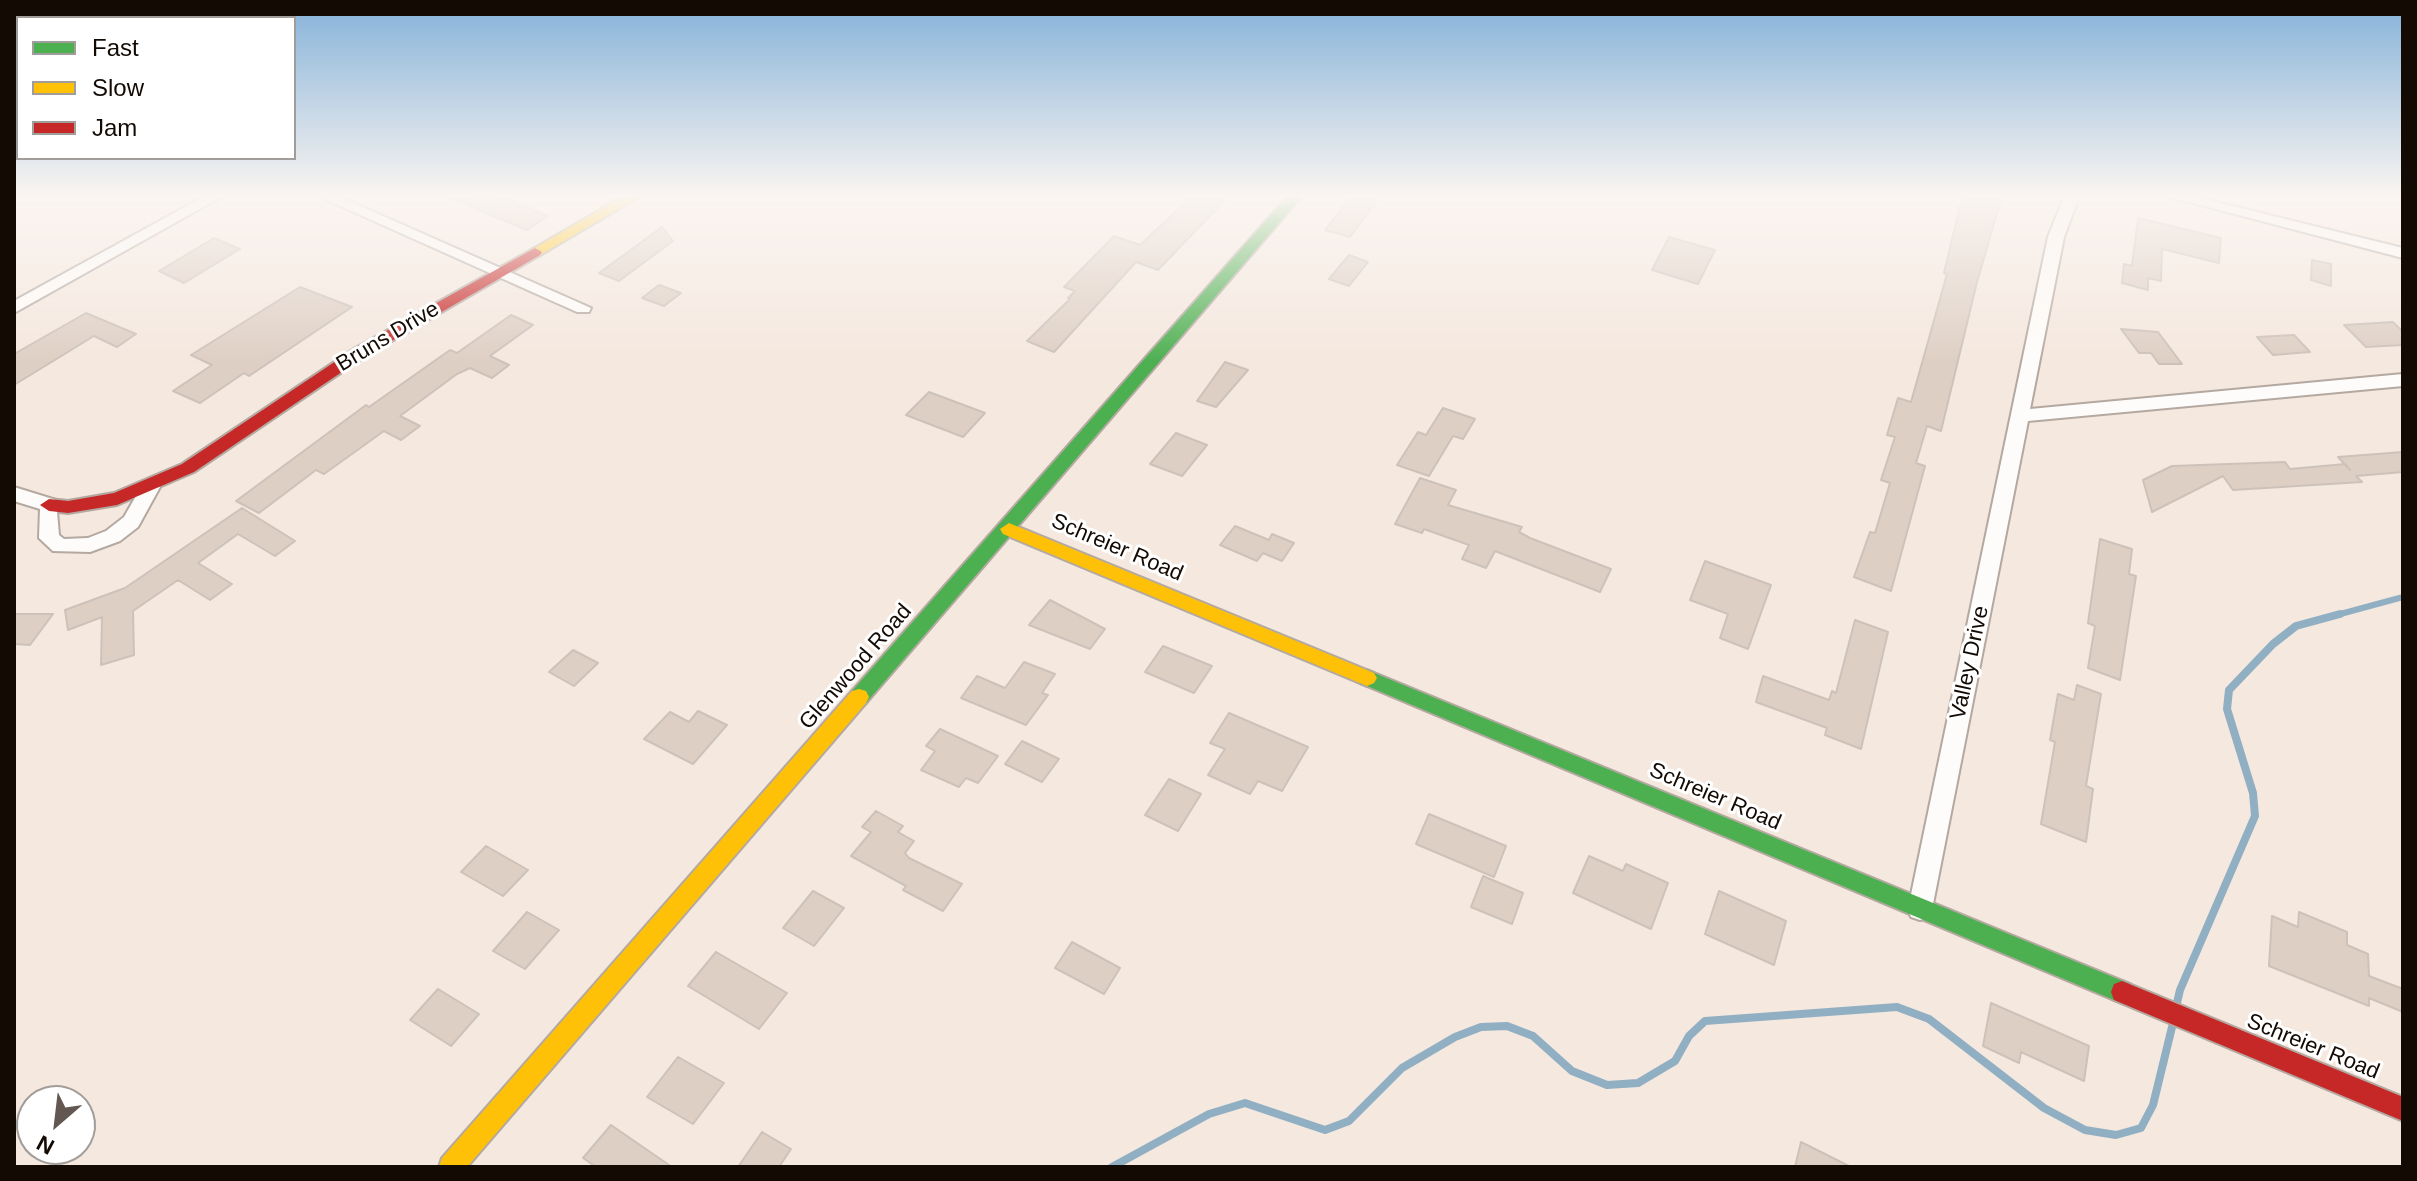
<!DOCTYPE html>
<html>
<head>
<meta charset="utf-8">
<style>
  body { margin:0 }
  #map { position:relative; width:2417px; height:1181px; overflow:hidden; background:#f5e8df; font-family:Helvetica,sans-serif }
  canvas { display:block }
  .frame { position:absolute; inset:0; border:16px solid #130a04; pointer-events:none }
  .legend { position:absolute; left:16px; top:16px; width:280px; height:144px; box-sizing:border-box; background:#fff; border:2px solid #a19d9b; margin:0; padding:10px 14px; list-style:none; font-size:24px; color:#130a04 }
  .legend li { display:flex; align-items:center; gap:16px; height:40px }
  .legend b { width:40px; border:2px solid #a19d9b }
  .north { position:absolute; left:16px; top:1085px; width:80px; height:80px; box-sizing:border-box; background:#fff; border:2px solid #a19d9b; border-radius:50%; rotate:208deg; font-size:22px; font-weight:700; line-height:32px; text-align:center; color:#130a04 }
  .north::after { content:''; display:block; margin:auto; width:28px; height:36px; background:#625851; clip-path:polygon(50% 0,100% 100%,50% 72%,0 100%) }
</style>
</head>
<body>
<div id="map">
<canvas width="2417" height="1181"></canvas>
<div class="frame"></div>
<ul class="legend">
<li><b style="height:10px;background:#4caf50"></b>Fast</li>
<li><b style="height:10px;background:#ffc107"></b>Slow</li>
<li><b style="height:10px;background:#c62828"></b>Jam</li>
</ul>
<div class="north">N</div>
</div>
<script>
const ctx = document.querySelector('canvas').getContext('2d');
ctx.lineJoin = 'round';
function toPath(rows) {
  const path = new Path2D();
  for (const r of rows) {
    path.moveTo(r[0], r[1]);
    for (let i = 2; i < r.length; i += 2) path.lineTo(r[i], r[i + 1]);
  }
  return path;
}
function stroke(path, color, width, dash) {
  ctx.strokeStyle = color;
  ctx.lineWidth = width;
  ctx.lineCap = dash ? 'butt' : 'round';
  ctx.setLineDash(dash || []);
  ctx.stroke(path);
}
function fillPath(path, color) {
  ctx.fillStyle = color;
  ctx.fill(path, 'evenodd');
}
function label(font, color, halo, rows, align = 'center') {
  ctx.font = font + ' Helvetica,sans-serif';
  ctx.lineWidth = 6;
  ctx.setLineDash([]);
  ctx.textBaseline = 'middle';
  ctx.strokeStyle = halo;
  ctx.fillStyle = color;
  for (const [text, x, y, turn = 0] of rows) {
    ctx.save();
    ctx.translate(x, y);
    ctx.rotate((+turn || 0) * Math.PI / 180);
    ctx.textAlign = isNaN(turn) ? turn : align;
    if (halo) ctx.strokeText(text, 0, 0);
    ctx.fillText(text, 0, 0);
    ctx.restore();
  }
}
stroke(toPath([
  [2333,616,2403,597]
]), '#91afc3', 6);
stroke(toPath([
  [2176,1007,2180,990,2255,816,2253,793,2227,709,2229,690,2273,644,2296,626,2340,614],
  [1112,1167,1209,1114,1245,1103,1325,1130,1349,1121,1402,1068,1455,1037,1481,1027,1507,1026,1533,1036,1572,1071,1607,1085,1638,1083,1675,1061,1689,1036,1705,1021,1897,1007,1929,1019,2044,1108,2085,1130,2116,1135,2141,1128,2153,1105,2173,1023]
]), '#91afc3', 8);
const building = toPath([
  [502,197,548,216,527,230,450,198,502,197],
  [1191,197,1228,197,1158,270,1136,262,1054,352,1027,341,1070,299,1068,298,1075,291,1064,287,1114,236,1140,245,1191,197],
  [1351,197,1380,197,1350,237,1325,230,1351,197],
  [1962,197,2001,200,1977,282,1941,431,1927,426,1916,463,1925,466,1891,591,1854,577,1870,532,1875,533,1890,483,1881,480,1895,437,1887,435,1898,398,1911,402,1947,274,1944,273,1962,197],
  [2138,218,2221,238,2219,263,2162,249,2161,281,2148,278,2148,290,2122,283,2124,264,2132,266,2138,218],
  [662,227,673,241,619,281,599,273,662,227],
  [1669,237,1715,250,1698,284,1652,270,1669,237],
  [214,238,240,249,184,283,159,271,214,238],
  [1349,255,1368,262,1349,286,1329,279,1349,255],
  [2312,260,2331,264,2331,286,2311,280,2312,260],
  [659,285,681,293,664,306,642,298,659,285],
  [300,287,352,307,249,376,244,373,200,403,173,391,212,365,191,355,300,287],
  [86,313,136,334,117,347,94,336,14,385,14,354,86,313],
  [511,315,533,325,490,356,509,365,492,378,470,368,457,374,400,416,420,426,401,440,384,431,324,474,316,470,259,513,236,501,366,405,369,407,450,350,457,353,511,315],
  [2393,322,2403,332,2403,345,2366,347,2344,325,2393,322],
  [2121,329,2158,332,2182,364,2159,364,2151,353,2139,353,2121,329],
  [2294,335,2310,352,2273,355,2257,337,2294,335],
  [1225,362,1248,370,1216,407,1197,401,1225,362],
  [929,392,985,413,963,437,906,415,929,392],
  [1443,408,1475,419,1463,439,1453,436,1429,476,1397,465,1418,432,1426,435,1443,408],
  [1176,433,1207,445,1182,476,1150,464,1176,433],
  [2403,452,2403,472,2356,476,2362,482,2233,490,2223,476,2152,512,2143,480,2172,466,2285,462,2290,469,2345,464,2350,470,2338,457,2403,452],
  [1420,478,1456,490,1448,505,1522,527,1519,532,1530,538,1611,569,1600,592,1495,551,1486,568,1462,559,1469,545,1424,529,1422,533,1395,524,1420,478],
  [242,508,295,541,275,556,238,534,198,563,232,584,210,600,178,580,133,611,134,655,101,665,102,617,68,630,65,610,125,588,242,508],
  [1235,526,1269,540,1272,534,1294,543,1282,561,1263,553,1257,561,1220,545,1235,526],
  [2100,539,2132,549,2129,574,2136,576,2120,680,2088,668,2095,626,2088,623,2100,539],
  [1705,561,1771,585,1748,649,1720,638,1728,614,1690,600,1705,561],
  [1050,600,1105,629,1090,649,1029,625,1050,600],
  [14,614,53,614,30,645,14,644,14,614],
  [1855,620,1888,632,1861,749,1825,735,1827,728,1756,702,1763,676,1829,700,1832,691,1836,693,1855,620],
  [1163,646,1212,666,1194,693,1145,672,1163,646],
  [573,650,598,663,574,686,549,672,573,650],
  [1024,662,1055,674,1042,693,1048,695,1026,725,961,698,977,676,1005,688,1024,662],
  [2077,685,2101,694,2086,786,2093,789,2086,842,2041,824,2055,742,2050,740,2058,694,2074,700,2077,685],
  [698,711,727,725,693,764,644,739,670,712,689,722,698,711],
  [1229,713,1308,747,1282,791,1258,781,1250,794,1208,775,1225,749,1210,743,1229,713],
  [940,729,998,756,978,783,966,778,959,787,921,770,935,751,926,746,940,729],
  [1022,741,1059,759,1042,782,1005,764,1022,741],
  [1169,779,1201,794,1178,831,1145,815,1169,779],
  [876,811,903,826,898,832,914,841,905,853,909,858,962,884,943,911,903,890,906,886,851,856,871,832,862,827,876,811],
  [1429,814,1506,846,1494,877,1416,844,1429,814],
  [486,846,528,870,503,896,461,872,486,846],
  [1589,856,1623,871,1626,864,1668,883,1651,929,1573,893,1589,856],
  [1483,876,1523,893,1512,924,1471,907,1483,876],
  [813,891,844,908,814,946,783,928,813,891],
  [1719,891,1786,921,1774,965,1705,934,1719,891],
  [527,912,559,930,525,969,493,951,527,912],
  [2299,912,2347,932,2347,945,2368,954,2369,976,2403,989,2403,1012,2369,998,2369,1006,2269,966,2272,916,2298,927,2299,912],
  [1072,942,1120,968,1104,994,1055,968,1072,942],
  [716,952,787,993,759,1029,688,986,716,952],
  [438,989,479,1014,451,1046,410,1020,438,989],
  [1991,1003,2089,1046,2084,1081,2021,1052,2019,1063,1983,1046,1991,1003],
  [678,1057,724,1083,693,1124,647,1097,678,1057],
  [611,1125,672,1167,596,1167,583,1158,611,1125],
  [762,1132,791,1149,779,1167,738,1167,762,1132],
  [1801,1142,1851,1167,1795,1167,1801,1142]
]);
fillPath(building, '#decfc4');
stroke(building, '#cdc2ba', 2);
const street = toPath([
  [203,197,221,197,14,313,14,301,203,197],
  [320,197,340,197,591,308,589,312,577,312,320,197],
  [2064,197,2079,197,2064,237,2030,409,2403,374,2403,386,2028,421,1932,909,1929,917,1920,920,1911,917,1908,909,2048,237,2064,197],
  [2170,197,2196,197,2403,248,2403,258,2170,197],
  [151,480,160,487,138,527,120,541,90,552,53,551,39,538,40,509,14,501,14,487,56,500,59,535,64,539,88,538,106,531,124,517,144,482,151,480]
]);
const fast = toPath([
  [1287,197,1301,197,866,703,859,705,852,703,849,697,852,691,1287,197],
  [1367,670,2130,984,2133,992,2130,1000,2122,1003,2114,1000,1360,683,1357,678,1360,673,1367,670]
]);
const slow = toPath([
  [622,197,639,197,540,255,530,255,528,252,622,197],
  [1009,523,1374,673,1377,678,1374,683,1367,686,1360,683,1003,534,1000,529,1009,523],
  [859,689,866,691,869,697,866,703,467,1167,439,1167,442,1158,852,691,859,689]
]);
const jam = toPath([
  [535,248,542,252,540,255,364,357,194,472,117,505,68,513,49,511,40,505,49,499,68,501,114,493,182,464,354,349,535,248],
  [2122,981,2403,1097,2403,1121,2114,1000,2111,992,2114,984,2122,981]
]);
stroke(street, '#b4a9a1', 4);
stroke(fast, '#b4a9a1', 4);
stroke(slow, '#b4a9a1', 4);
stroke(jam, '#b4a9a1', 4);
fillPath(street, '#fefcfa');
fillPath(fast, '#4caf50');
fillPath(slow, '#ffc107');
fillPath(jam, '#c62828');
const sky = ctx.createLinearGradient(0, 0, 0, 363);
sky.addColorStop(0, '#85b2d9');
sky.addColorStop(0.54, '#faf5f1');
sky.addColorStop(1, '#faf5f100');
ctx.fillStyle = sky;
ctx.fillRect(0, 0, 2417, 363);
label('22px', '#130a04', '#fff', [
  ["Bruns Drive",388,337,-31],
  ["Schreier Road",1117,548,23],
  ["Valley Drive",1970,663,-78],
  ["Glenwood Road",856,667,-49],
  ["Schreier Road",1715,797,23],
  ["Schreier Road",2313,1047,22]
]);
</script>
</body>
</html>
